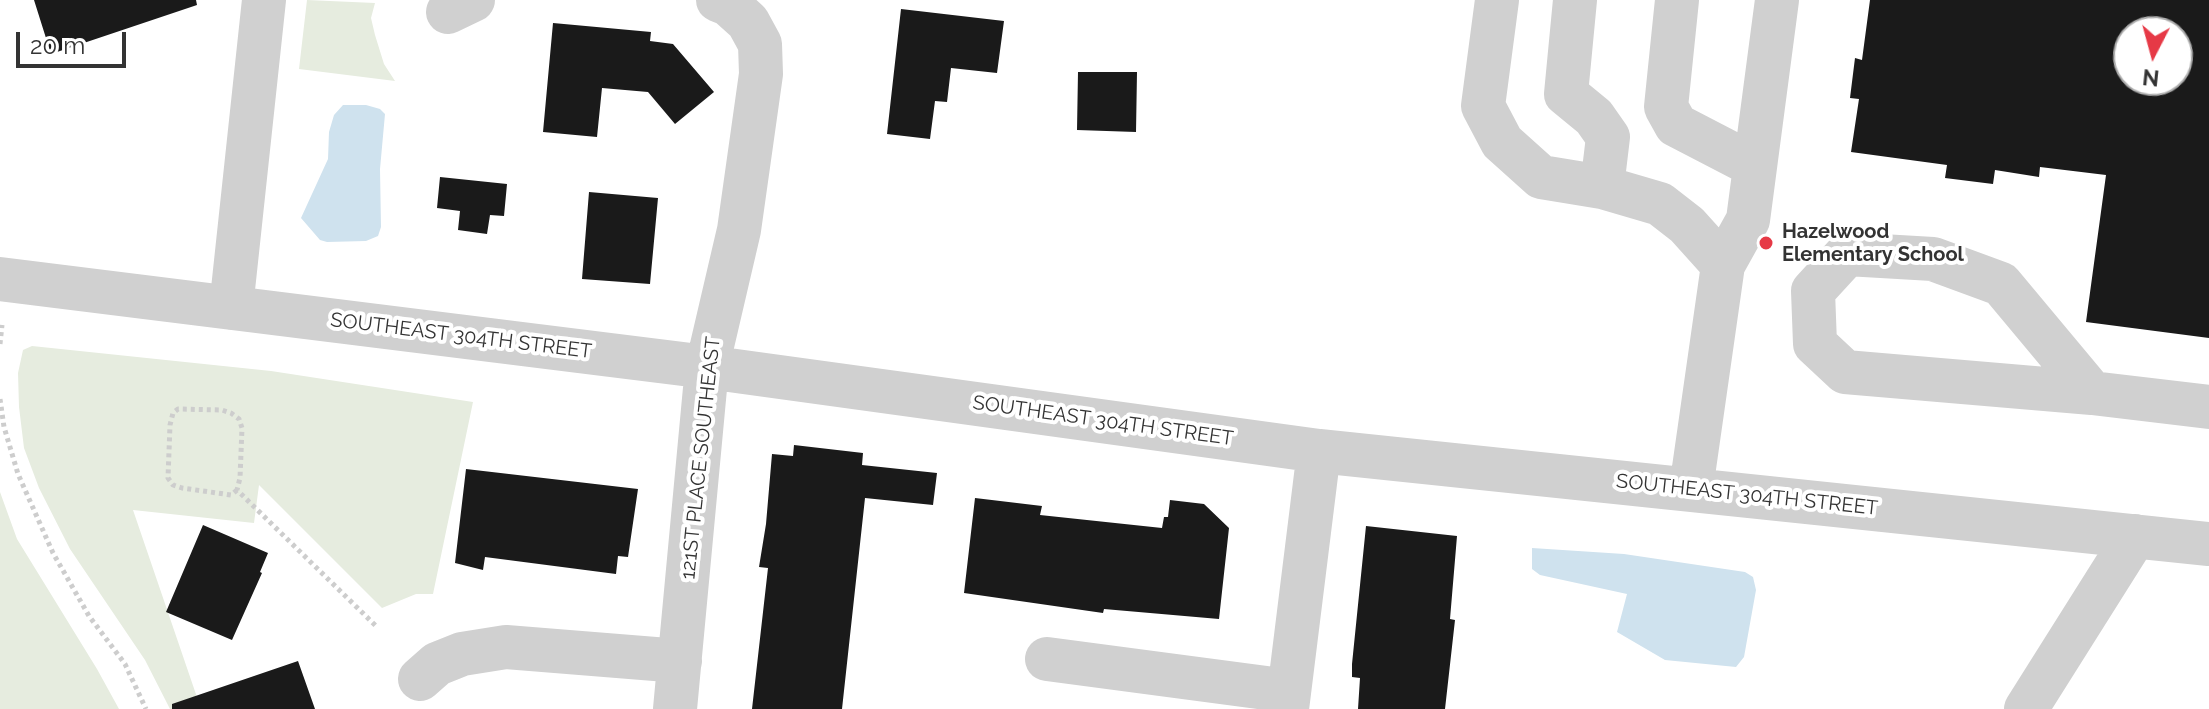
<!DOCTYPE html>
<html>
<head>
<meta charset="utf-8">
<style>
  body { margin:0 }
  #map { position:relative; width:2209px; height:709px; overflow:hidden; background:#fff; font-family:Raleway,sans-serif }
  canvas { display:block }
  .north { position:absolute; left:2113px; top:16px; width:80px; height:80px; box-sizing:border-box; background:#fff; border:2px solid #adadad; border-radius:50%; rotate:186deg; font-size:22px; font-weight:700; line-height:32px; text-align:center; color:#333 }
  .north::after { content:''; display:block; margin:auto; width:28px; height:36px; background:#e63946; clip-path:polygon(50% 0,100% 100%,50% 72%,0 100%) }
  .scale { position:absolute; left:16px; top:32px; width:110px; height:36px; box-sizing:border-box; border:4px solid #333; border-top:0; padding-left:10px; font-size:24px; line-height:28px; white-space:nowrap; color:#333; -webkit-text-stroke:6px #fff; paint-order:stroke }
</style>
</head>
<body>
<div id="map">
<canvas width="2209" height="709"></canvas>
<div class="north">N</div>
<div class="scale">20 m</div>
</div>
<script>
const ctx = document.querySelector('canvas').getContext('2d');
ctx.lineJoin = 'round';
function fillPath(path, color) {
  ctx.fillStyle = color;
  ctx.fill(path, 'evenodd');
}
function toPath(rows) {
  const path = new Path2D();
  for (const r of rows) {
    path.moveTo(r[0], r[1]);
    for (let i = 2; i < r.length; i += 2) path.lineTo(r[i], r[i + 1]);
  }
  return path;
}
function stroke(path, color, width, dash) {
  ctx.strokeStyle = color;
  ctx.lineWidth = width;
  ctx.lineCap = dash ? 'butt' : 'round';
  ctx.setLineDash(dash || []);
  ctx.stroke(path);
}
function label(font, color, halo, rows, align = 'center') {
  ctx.font = font + ' Raleway,sans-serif';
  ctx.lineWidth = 8;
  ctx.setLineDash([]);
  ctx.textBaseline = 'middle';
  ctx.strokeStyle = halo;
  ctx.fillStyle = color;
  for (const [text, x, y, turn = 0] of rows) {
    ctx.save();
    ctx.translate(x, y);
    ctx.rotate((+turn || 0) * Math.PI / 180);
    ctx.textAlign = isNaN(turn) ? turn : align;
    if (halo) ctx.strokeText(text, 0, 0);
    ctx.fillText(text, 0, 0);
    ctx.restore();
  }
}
fillPath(toPath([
  [307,0,375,3,371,18,375,35,384,64,395,81,299,69],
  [32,346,271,371,473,402,433,594,416,594,382,608,259,485,254,523,133,510,201,709,170,709,145,660,70,549,39,488,24,448,19,407,18,373,23,350],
  [0,492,17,539,97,669,119,709,0,709]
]), '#e6ecdf');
fillPath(toPath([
  [343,105,366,105,380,109,385,114,380,169,381,227,378,236,366,241,327,242,320,240,301,218,328,159,329,132,334,115],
  [1532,548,1624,554,1745,572,1753,577,1756,590,1744,657,1736,667,1665,660,1617,632,1627,594,1540,575,1532,569]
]), '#cfe2ee');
fillPath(toPath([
  [34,0,196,0,197,5,51,54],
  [1870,0,2209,0,2209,338,2086,322,2106,175,2040,167,2039,177,1995,170,1993,184,1945,178,1947,165,1851,152,1859,99,1850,98,1855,58,1862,60],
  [2129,32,2177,32,2177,80,2129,80],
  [901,9,1004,21,997,73,951,68,947,102,935,101,930,139,887,134],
  [553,23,651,32,650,41,673,44,714,92,675,124,648,92,602,88,597,137,543,132],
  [1078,72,1137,72,1136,132,1077,130],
  [440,177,507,184,504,216,490,215,487,234,458,230,460,211,437,208],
  [589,192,658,198,650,284,582,279],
  [794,445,863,453,862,465,937,473,933,505,865,498,842,709,752,709,768,568,759,567,766,524,772,454,793,456],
  [466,469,638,489,628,557,618,556,616,574,485,557,483,570,455,563],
  [975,498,1042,506,1040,515,1162,528,1164,517,1168,517,1170,500,1204,504,1229,528,1219,619,1104,609,1103,613,964,593],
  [203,525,268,553,260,572,262,573,232,640,166,612],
  [1366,526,1457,536,1450,619,1455,620,1445,709,1358,709,1360,678,1352,677,1352,664],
  [298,661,315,709,172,709,172,704]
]), '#1a1a1a');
stroke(toPath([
  [0,344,2,325],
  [0,399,4,427,18,474,53,553,89,616,125,664,146,709],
  [237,490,231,495,182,488,173,485,168,478,170,425,173,413,178,409,222,410,231,413,239,419,242,428,240,478,237,490,377,627]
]), '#cdcdcd', 5, [4, 4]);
stroke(toPath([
  [1497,0,1483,106,1502,142,1541,177,1602,187,1660,204,1687,225,1723,265],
  [1575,0,1566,94,1594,117,1608,137,1602,187],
  [1677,0,1666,107,1676,125,1755,166],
  [448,12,473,0],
  [0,279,707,367,1319,451,2209,544],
  [231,308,264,0],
  [2092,393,2001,284,1933,259,1847,254,1813,291,1815,344,1845,372,2092,393,2209,407],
  [1691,489,1723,265,1748,220,1777,0],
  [1047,659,1289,691],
  [420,679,437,664,462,654,506,647,680,661],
  [675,709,707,367,739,230,761,74,760,44,748,22,728,4,718,0],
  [1287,709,1319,451],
  [2026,709,2135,536]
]), '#d0d0d0', 44);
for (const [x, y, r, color] of [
  [1766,243,8,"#e63946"]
]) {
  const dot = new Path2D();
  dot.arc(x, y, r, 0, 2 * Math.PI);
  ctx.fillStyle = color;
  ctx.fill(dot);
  stroke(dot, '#fff', 3);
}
label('bold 20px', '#333', '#fff', [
  ["Hazelwood",1782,232],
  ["Elementary School",1782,255]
], 'left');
label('20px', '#333', '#fff', [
  ["SOUTHEAST 304TH STREET",461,336,7],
  ["SOUTHEAST 304TH STREET",1103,421,8],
  ["121ST PLACE SOUTHEAST",701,458,-84],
  ["SOUTHEAST 304TH STREET",1747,495,6]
]);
</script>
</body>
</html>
